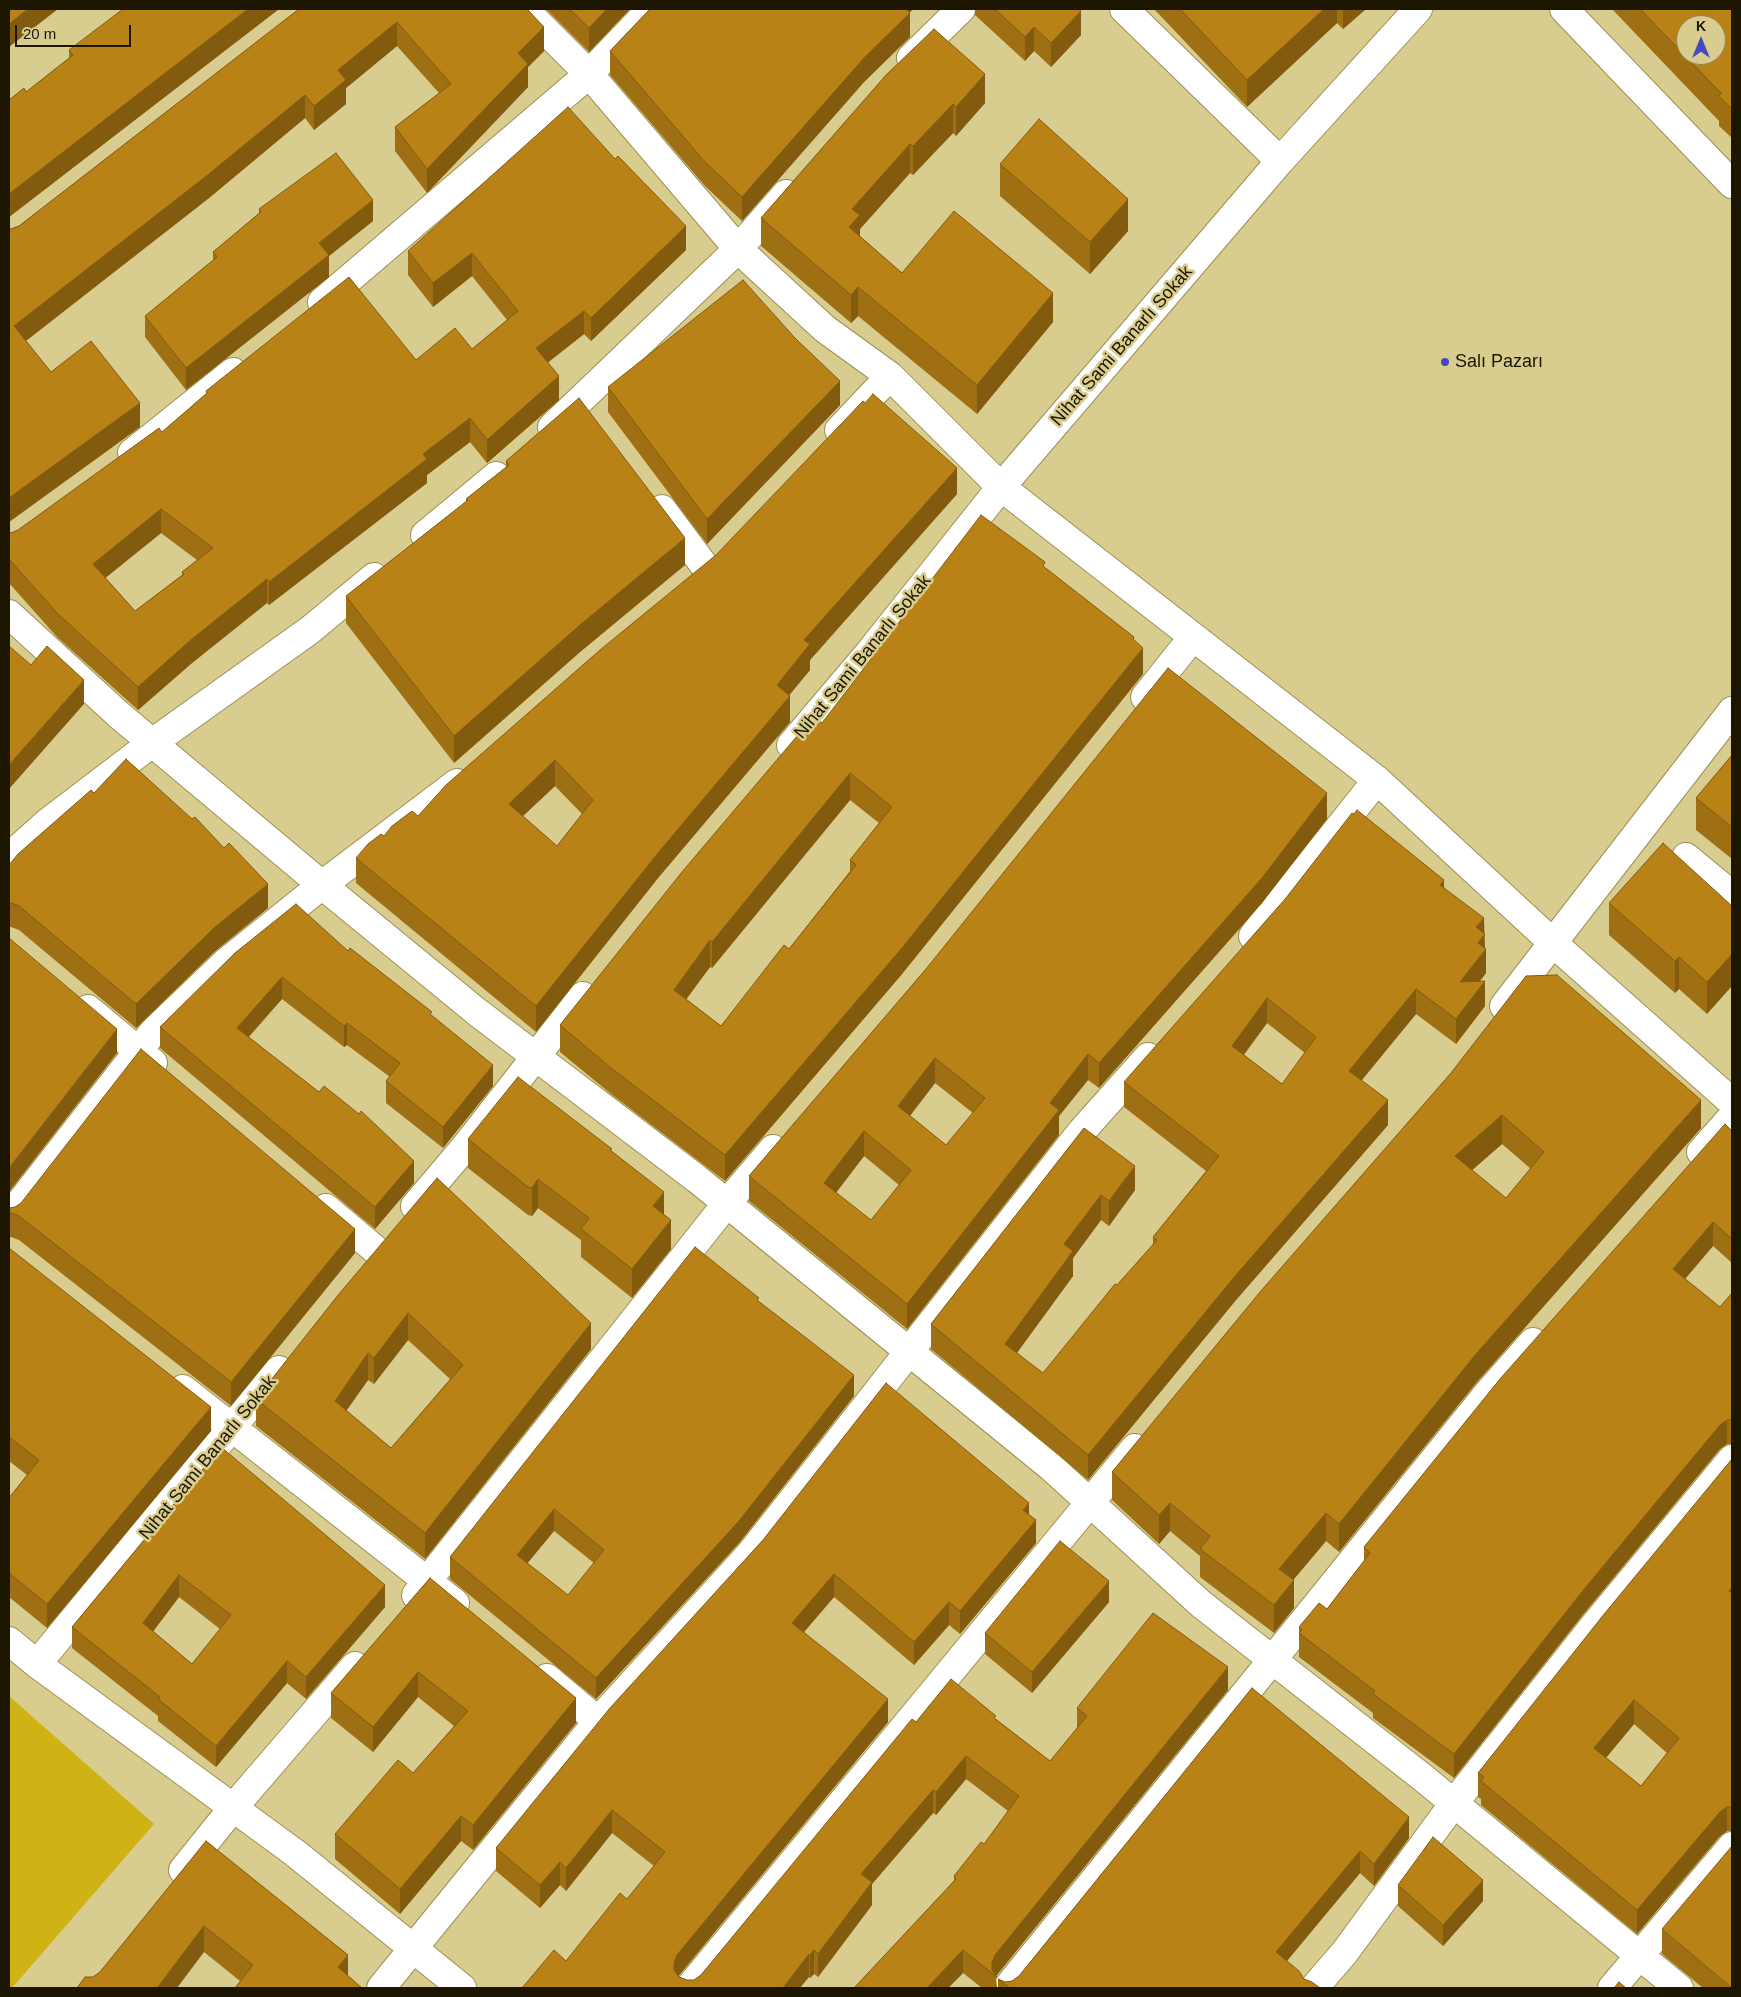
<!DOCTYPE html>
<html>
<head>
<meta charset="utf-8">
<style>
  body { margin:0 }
  #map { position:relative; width:1741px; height:1997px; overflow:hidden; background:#d9cc8f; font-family:Arial,sans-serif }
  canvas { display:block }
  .frame { position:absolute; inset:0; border:10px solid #1c1601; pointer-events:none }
  .north { position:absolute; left:1676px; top:15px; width:50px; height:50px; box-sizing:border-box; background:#d9cc8f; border:1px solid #8d8356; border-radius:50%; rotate:0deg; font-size:14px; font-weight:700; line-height:20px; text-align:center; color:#1c1601 }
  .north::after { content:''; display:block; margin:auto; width:18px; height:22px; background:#4848bd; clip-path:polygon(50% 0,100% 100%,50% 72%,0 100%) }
  .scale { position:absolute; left:15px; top:25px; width:116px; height:22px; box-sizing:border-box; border:2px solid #1c1601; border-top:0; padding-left:6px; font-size:15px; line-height:18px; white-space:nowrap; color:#1c1601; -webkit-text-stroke:4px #d9cc8f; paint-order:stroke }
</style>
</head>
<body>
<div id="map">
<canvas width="1741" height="1997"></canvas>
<div class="frame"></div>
<div class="north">K</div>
<div class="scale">20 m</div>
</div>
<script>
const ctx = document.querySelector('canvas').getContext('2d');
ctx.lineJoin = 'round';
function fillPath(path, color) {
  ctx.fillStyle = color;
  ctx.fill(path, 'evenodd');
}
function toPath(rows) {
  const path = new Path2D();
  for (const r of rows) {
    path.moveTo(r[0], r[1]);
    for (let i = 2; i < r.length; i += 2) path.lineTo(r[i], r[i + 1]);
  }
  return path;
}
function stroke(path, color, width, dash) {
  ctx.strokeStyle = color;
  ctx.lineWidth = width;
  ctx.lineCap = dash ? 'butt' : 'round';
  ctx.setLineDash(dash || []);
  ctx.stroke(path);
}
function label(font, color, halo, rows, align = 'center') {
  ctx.font = font + ' Arial,sans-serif';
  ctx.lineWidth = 5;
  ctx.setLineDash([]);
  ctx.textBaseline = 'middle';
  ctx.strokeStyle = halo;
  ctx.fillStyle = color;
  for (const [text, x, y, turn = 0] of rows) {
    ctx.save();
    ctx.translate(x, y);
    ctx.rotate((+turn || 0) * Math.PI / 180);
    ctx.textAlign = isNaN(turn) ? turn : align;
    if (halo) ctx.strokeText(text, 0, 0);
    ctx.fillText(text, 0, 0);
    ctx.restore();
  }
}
fillPath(toPath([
  [9,1696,154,1824,12,1988,9,1988]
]), '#cfb314');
const minor = toPath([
  [524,9,589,74,738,249,825,329,890,376,1001,487,1377,780,1253,936],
  [1124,9,1280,161],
  [1564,9,1732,184],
  [911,58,961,9],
  [322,302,589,74,651,9],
  [552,427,738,249,786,194],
  [839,430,890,376],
  [132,453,233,372],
  [662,509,706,568],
  [425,535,496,476],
  [9,614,119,715,322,885,477,1012,697,1179,1051,1467,1201,1604,1422,1777,1679,1988],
  [1145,697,1193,637],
  [791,745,869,653,1001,487,1280,161,1418,9],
  [1377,780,1553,943,1732,1102],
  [9,857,47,823,152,743,310,630,374,577],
  [1686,857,1732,895],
  [1504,1006,1732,711],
  [88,1009,153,1063],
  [1701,1152,1732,1117],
  [415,1206,465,1147,583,996],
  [326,1208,377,1251],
  [9,1217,153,1032,225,963,322,885,457,783],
  [183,1389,455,1603],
  [416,1595,727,1203,773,1149],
  [9,1641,37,1664,295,1853,462,1988],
  [37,1664,279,1370],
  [547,1678,598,1721,751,1553,1082,1131,1148,1057],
  [183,1870,232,1809,355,1666],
  [381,1988,598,1721],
  [689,1988,1135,1448],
  [1007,1988,1488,1393,1533,1342],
  [1314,1988,1345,1952,1454,1803,1593,1627,1732,1459],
  [1612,1988,1732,1846]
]);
stroke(minor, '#9d9054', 30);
stroke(minor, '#fff', 28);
fillPath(toPath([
  [279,9,9,217,9,100,26,92,69,58,69,50],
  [299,9,527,9,544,51,528,67,528,87,427,193,395,151,395,127,439,93,397,46,346,88,346,104,314,130,305,118,209,198,26,341,51,372,140,427,9,522,11,229,19,226],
  [546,9,630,9,589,52],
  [650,9,913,9,910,12,910,37,864,82,742,221,705,186,610,75,610,51],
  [975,9,1078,9,1081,35,1051,67,1034,51,1025,61,975,15],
  [1154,9,1366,9,1343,29,1337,23,1247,107],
  [1612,9,1732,9,1732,138,1719,126,1719,121],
  [887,74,985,103,956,136,953,133,913,175,910,173,860,229,860,236,902,273,1053,322,977,414,858,316,851,323,761,246,761,218],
  [1000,164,1128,231,1090,274,1000,196],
  [259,209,373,221,329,256,329,277,186,390,145,337,145,316,213,260,213,252,259,213],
  [686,250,591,341,584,334,548,362,559,400,487,463,470,442,427,475,427,483,269,605,267,603,192,663,138,710,57,637,9,583,9,532,11,533,18,530,162,432,206,394,206,391,416,360,472,349,507,320,472,276,433,307,408,275,408,251],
  [161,533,197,560,182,572,182,575,135,611,105,578],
  [608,387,840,405,707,544,608,412],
  [506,461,685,565,580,652,454,763,346,623,346,596,466,502,466,499,506,467],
  [957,494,810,660,810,670,789,695,790,722,658,878,536,1032,356,883,356,858,384,836],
  [555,786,582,814,557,846,523,816],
  [1045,568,1134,641,1143,674,902,974,725,1181,611,1094,560,1052,560,1025,822,723],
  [850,800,879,823,850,860,850,871,789,949,721,1026,686,999,710,967,712,968],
  [1732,755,1732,859,1696,830,1696,798],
  [94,793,268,908,214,952,136,1028,19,930,11,927,9,927,9,865],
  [1327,819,1262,903,1099,1088,1088,1080,1059,1116,1059,1135,907,1329,749,1201,749,1176,926,969],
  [935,1083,973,1113,946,1145,910,1116],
  [864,1156,899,1185,871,1220,836,1193],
  [1444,887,1484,933,1486,973,1480,981,1485,1006,1456,1044,1416,1014,1361,1080,1388,1125,1236,1300,1088,1480,931,1349,931,1324,1084,1128,1135,1190,1109,1226,1101,1220,1073,1258,1073,1276,1017,1353,1043,1373,1117,1285,1153,1245,1153,1237,1206,1171,1124,1107,1124,1082],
  [1267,1023,1305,1053,1282,1084,1244,1055],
  [1609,903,1732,906,1707,1014,1679,989,1675,993,1609,935],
  [348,951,432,1016,493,1086,443,1148,386,1103,386,1081,390,1077,347,1045,344,1047,282,999,249,1037,414,1183,375,1229,160,1048,160,1027],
  [1451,1073,1701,1128,1476,1383,1339,1552,1326,1541,1293,1580,1294,1608,1274,1633,1200,1577,1200,1556,1170,1531,1159,1544,1112,1500,1112,1472],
  [1502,1144,1531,1169,1506,1198,1472,1170],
  [1732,1131,1732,1263,1713,1246,1685,1279,1720,1307,1732,1293,1732,1444,1727,1444,1720,1449,1581,1617,1454,1778,1373,1718,1373,1713,1299,1657,1299,1627,1327,1609,1364,1561,1364,1547],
  [468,1139,612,1151,664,1214,671,1249,632,1298,581,1257,581,1240,538,1208,532,1216,528,1215,468,1168],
  [9,1208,355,1253,231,1406,19,1240,11,1237,9,1237],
  [9,1248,211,1431,47,1628,9,1597,9,1498,27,1475,9,1461],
  [339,1294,591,1349,425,1559,256,1426,256,1399],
  [408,1340,450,1379,391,1448,346,1411,368,1380,374,1384],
  [759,1302,854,1396,739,1543,596,1699,450,1579,450,1557],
  [554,1531,594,1563,568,1595,527,1563],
  [221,1447,385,1607,306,1699,287,1683,216,1767,158,1721,158,1716,72,1648,72,1627],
  [179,1597,220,1629,192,1664,153,1631],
  [1732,1459,1732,1831,1727,1831,1720,1836,1637,1934,1481,1805,1481,1799,1478,1797,1478,1773],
  [1634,1724,1667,1753,1641,1786,1606,1758],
  [1029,1515,1036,1543,960,1634,949,1625,914,1665,834,1597,804,1632,888,1722,678,1976,687,1980,694,1980,701,1975,916,1722,996,1719,1050,1761,1077,1729,1077,1708,1228,1690,996,1976,997,1988,982,1988,963,1973,948,1988,854,1988,954,1881,954,1876,984,1844,1008,1811,966,1779,936,1815,933,1813,872,1884,872,1905,818,1977,814,1974,810,1978,809,1977,522,1988,566,1961,627,1899,654,1866,612,1833,566,1891,560,1885,540,1908,496,1871,496,1848,763,1540],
  [430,1578,576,1723,473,1850,461,1841,400,1914,335,1859,335,1834,413,1773,454,1726,418,1697,373,1752,331,1718,331,1693],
  [1109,1602,1032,1693,985,1654,985,1633],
  [1252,1688,1409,1838,1374,1886,1360,1873,1287,1961,1304,1979,1320,1988,998,1988,998,1979,1005,1982,1012,1981,1019,1976],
  [206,1841,348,1955,240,1981,204,1952,93,1977,100,1972],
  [1398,1885,1483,1901,1443,1946,1398,1906],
  [1662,1929,1732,1988,1703,1988,1662,1954]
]), '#9f7013');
fillPath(toPath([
  [28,9,58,9,9,47,9,24],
  [248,9,279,9,9,217,9,194],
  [607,9,630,9,589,52,589,28],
  [898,9,913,9,898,25],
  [1324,9,1337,9,1337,23,1247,107,1247,80],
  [1343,9,1366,9,1343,29],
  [1081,11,1081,35,1051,67,1051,43],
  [910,13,910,37,864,82,742,221,742,197,864,58],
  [397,22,397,46,346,88,346,104,314,130,314,106,338,70],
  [544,27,544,51,528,67,528,87,427,193,427,169,518,53],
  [1034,27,1034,51,1025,61,1025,37],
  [985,74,985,103,956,136,956,107],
  [305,95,305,118,209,198,14,350,14,326],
  [953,104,953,133,913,175,913,146],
  [910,144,910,173,860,229,860,244,849,227,852,209],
  [1128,199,1128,231,1090,274,1090,242],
  [373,200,373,221,329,256,329,277,186,390,186,368,319,243],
  [686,226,686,250,591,341,591,318],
  [472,253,472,276,433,307,433,283],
  [858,287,858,316,851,323,851,295],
  [1053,293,1053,322,977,414,977,385],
  [584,311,584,334,536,372,536,348],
  [559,376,559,400,487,463,487,440],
  [840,381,840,405,707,544,707,519],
  [140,403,140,427,9,522,9,498],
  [470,418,470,442,427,475,427,483,269,605,269,582,423,454],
  [957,468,957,494,810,660,810,670,777,710,777,685,804,640],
  [161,509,161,533,93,588,93,564],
  [685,538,685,565,580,652,454,763,454,736,580,625],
  [267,579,267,603,192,663,138,710,138,687,192,639],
  [1134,637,1134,659,1143,648,1143,674,902,974,725,1181,725,1155],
  [84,680,84,704,9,789,9,765],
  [790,696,790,722,658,878,536,1032,536,1006,658,853],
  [555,760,555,786,509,829,509,804],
  [850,773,850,800,712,968,712,942],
  [1327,793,1327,819,1262,903,1099,1088,1099,1063],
  [1444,880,1444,905,1440,885],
  [268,884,268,908,214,952,136,1028,136,1004,214,928],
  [1484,918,1485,950,1486,949,1486,973,1460,1007,1460,982,1476,927],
  [710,940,710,967,674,1016,674,990],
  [1732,954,1732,986,1707,1014,1707,982],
  [1679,957,1679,989,1675,993,1675,961],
  [282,977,282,999,237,1049,237,1028],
  [1485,981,1485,1006,1456,1044,1456,1019],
  [1416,989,1416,1014,1349,1096,1349,1071],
  [1267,998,1267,1023,1232,1070,1232,1046],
  [347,1023,347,1045,344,1047,344,1026],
  [117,1029,117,1053,9,1192,9,1168],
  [1088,1054,1088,1080,1059,1116,1059,1135,907,1329,907,1304,1050,1103],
  [935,1058,935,1083,898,1131,898,1106],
  [493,1065,493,1086,443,1148,443,1127],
  [1388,1100,1388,1125,1236,1300,1088,1480,1088,1455,1236,1275],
  [1701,1100,1701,1128,1476,1383,1339,1552,1339,1524,1476,1354],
  [1502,1115,1502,1144,1455,1185,1455,1156],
  [864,1131,864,1156,824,1208,824,1183],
  [414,1161,414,1183,375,1229,375,1207],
  [1135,1166,1135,1190,1109,1226,1109,1201],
  [538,1179,538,1208,532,1216,532,1188],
  [664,1192,664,1221,653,1206],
  [1101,1195,1101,1220,1073,1258,1073,1276,1005,1369,1005,1344,1064,1244],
  [671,1220,671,1249,632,1298,632,1269],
  [1713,1222,1713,1246,1673,1293,1673,1269],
  [355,1229,355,1253,231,1406,231,1382],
  [408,1313,408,1340,374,1384,374,1358],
  [591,1323,591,1349,425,1559,425,1533],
  [368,1353,368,1380,335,1427,335,1401],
  [854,1375,854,1396,739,1543,596,1699,596,1678],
  [211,1407,211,1431,47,1628,47,1604],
  [1727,1420,1727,1444,1720,1449,1581,1617,1454,1778,1454,1754,1581,1593,1720,1425],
  [1029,1503,1029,1526,1023,1510],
  [1170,1503,1170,1531,1159,1544,1159,1515],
  [554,1509,554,1531,517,1576,517,1555],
  [1326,1513,1326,1541,1279,1597,1279,1569],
  [1036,1520,1036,1543,960,1634,960,1611],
  [834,1574,834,1597,792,1646,792,1623],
  [179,1575,179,1597,143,1645,143,1623],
  [1294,1580,1294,1608,1274,1633,1274,1605],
  [1109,1581,1109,1602,1032,1693,1032,1672],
  [385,1585,385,1607,306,1699,306,1677],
  [1732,1587,1732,1611,1729,1591],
  [949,1602,949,1625,914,1665,914,1642],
  [287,1661,287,1683,216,1767,216,1746],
  [1228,1667,1228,1690,996,1976,992,1973,992,1963,995,1955],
  [418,1672,418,1697,373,1752,373,1727],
  [576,1698,576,1723,473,1850,473,1825],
  [888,1699,888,1722,677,1978,674,1986,674,1963,677,1955],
  [1634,1700,1634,1724,1594,1772,1594,1748],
  [966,1756,966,1779,936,1815,936,1792],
  [933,1790,933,1813,872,1884,872,1905,818,1977,818,1954,861,1874],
  [1727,1807,1727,1831,1720,1836,1637,1934,1637,1910,1720,1812],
  [612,1810,612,1833,566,1891,566,1868],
  [461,1816,461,1841,400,1914,400,1889],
  [1409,1817,1409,1838,1374,1886,1374,1864],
  [1360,1851,1360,1873,1276,1974,1276,1952],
  [560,1862,560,1885,540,1908,540,1885],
  [1483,1880,1483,1901,1443,1946,1443,1925],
  [204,1926,204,1952,177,1988,157,1988],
  [814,1950,814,1974,810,1978,810,1955],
  [963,1950,963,1973,948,1988,927,1988],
  [809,1954,809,1977,800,1988,783,1988],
  [348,1955,348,1981,338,1967]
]), '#825b0f');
const building = toPath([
  [9,9,28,9,9,24,9,9],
  [123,9,248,9,9,194,9,100,24,88,26,92,73,55,69,50,123,9],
  [299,9,527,9,544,27,518,53,528,64,427,169,395,127,451,84,397,22,338,70,346,80,314,106,305,95,209,174,14,326,51,372,91,341,140,403,9,498,9,228,11,229,19,226,299,9],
  [570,9,607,9,589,28,570,9],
  [650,9,906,9,910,13,864,58,742,197,705,162,610,51,650,9],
  [995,9,1078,9,1081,11,1051,43,1034,27,1025,37,995,9],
  [1180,9,1324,9,1247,80,1180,9],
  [1640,9,1732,9,1732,109,1719,96,1721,93,1640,9],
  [1686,25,1716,25,1716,55,1686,55,1686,25],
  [934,29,985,74,956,107,953,104,913,146,910,144,852,209,860,215,849,227,902,273,954,211,1053,293,977,385,858,287,851,295,761,218,887,74,934,29],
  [568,107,615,159,618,156,686,226,591,318,584,311,536,348,559,376,487,440,470,418,423,454,427,459,269,582,267,579,192,639,138,687,57,613,9,559,9,532,11,533,18,530,159,428,162,432,207,393,206,391,349,277,416,360,455,328,472,349,518,311,472,253,433,283,408,251,568,107],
  [161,509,213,548,182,572,184,574,135,611,93,564,161,509],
  [1039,119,1128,199,1090,242,1000,164,1039,119],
  [336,153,373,200,319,243,329,255,186,368,145,316,217,257,213,252,261,212,259,209,336,153],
  [743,280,795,338,840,381,707,519,608,387,743,280],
  [873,394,957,468,804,640,810,644,777,685,790,696,658,853,536,1006,356,858,368,844,381,834,384,836,392,826,412,811,418,816,446,785,600,650,716,555,863,401,865,403,873,394],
  [555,760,593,800,557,846,509,804,555,760],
  [579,398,685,538,580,625,454,736,346,596,468,500,466,499,509,465,506,461,579,398],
  [981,515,1045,562,1043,566,1134,637,1133,639,1143,648,902,948,725,1155,611,1068,560,1025,682,872,814,716,822,723,981,515],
  [850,773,892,807,850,860,856,865,789,949,784,945,721,1026,674,990,710,940,712,942,850,773],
  [9,646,31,665,47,646,84,680,9,765,9,646],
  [1168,668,1327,793,1262,878,1099,1063,1088,1054,1050,1103,1059,1110,907,1304,749,1176,926,969,1168,668],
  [935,1058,985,1098,946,1145,898,1106,935,1058],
  [864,1131,911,1170,871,1220,824,1183,864,1131],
  [1732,755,1732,827,1696,798,1732,755],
  [126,759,192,819,195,817,224,848,229,843,268,884,214,928,136,1004,19,906,11,903,9,903,9,865,18,854,91,790,94,793,126,759],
  [1357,810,1444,880,1440,885,1484,918,1476,927,1485,934,1478,943,1486,949,1460,982,1485,981,1456,1019,1416,989,1349,1071,1388,1100,1236,1275,1088,1455,931,1324,1084,1128,1135,1166,1109,1201,1101,1195,1064,1244,1073,1251,1005,1344,1043,1373,1115,1284,1117,1285,1157,1240,1153,1237,1219,1156,1124,1082,1286,898,1352,813,1354,814,1357,810],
  [1267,998,1316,1037,1282,1084,1232,1046,1267,998],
  [1663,843,1732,906,1732,954,1707,982,1679,957,1675,961,1609,903,1663,843],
  [296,904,348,951,350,948,432,1012,430,1014,493,1065,443,1127,386,1081,400,1063,347,1023,344,1026,282,977,237,1028,319,1092,324,1086,359,1114,361,1111,414,1161,375,1207,160,1027,235,953,296,904],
  [9,938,117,1029,9,1168,9,938],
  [1557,975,1701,1100,1476,1354,1339,1524,1326,1513,1279,1569,1294,1580,1274,1605,1200,1549,1210,1536,1170,1503,1159,1515,1112,1472,1260,1292,1451,1073,1526,976,1557,975],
  [1502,1115,1544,1152,1506,1198,1455,1156,1502,1115],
  [141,1049,355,1229,231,1382,19,1216,11,1213,9,1213,9,1208,15,1207,21,1203,141,1049],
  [518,1077,612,1149,610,1150,664,1192,653,1206,671,1220,632,1269,581,1229,589,1218,538,1179,532,1188,528,1187,468,1139,518,1077],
  [1725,1124,1732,1131,1732,1239,1713,1222,1673,1269,1720,1307,1732,1293,1732,1420,1727,1420,1720,1425,1581,1593,1454,1754,1373,1694,1375,1691,1299,1633,1302,1630,1299,1627,1319,1603,1327,1609,1370,1553,1364,1547,1500,1379,1725,1124],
  [437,1178,591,1323,425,1533,256,1399,339,1294,437,1178],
  [408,1313,463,1365,391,1448,335,1401,368,1353,374,1358,408,1313],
  [695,1247,759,1298,757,1300,854,1375,739,1521,596,1678,450,1557,695,1247],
  [554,1509,604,1550,568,1595,517,1555,554,1509],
  [9,1248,211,1407,47,1604,9,1573,9,1498,39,1460,9,1437,9,1248],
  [886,1383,1029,1503,1023,1510,1036,1520,960,1611,949,1602,914,1642,834,1574,792,1623,888,1699,677,1955,674,1963,674,1970,679,1977,687,1980,694,1980,701,1975,912,1719,916,1722,951,1679,996,1716,994,1718,1050,1761,1087,1716,1077,1708,1153,1613,1228,1667,995,1955,992,1963,992,1970,997,1977,963,1950,927,1988,854,1988,956,1879,954,1876,981,1842,984,1844,1019,1796,966,1756,936,1792,933,1790,861,1874,872,1882,818,1954,814,1950,810,1955,809,1954,783,1988,522,1988,554,1950,566,1961,620,1893,627,1899,665,1852,612,1810,566,1868,560,1862,540,1885,496,1848,610,1708,763,1540,886,1383],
  [221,1447,385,1585,306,1677,287,1661,216,1746,158,1699,160,1697,72,1627,221,1447],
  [179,1575,231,1615,192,1664,143,1623,179,1575],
  [1732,1459,1732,1587,1729,1591,1732,1593,1732,1807,1727,1807,1720,1812,1637,1910,1481,1781,1484,1777,1478,1773,1605,1613,1732,1459],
  [1634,1700,1679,1738,1641,1786,1594,1748,1634,1700],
  [1060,1541,1109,1581,1032,1672,985,1633,1060,1541],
  [430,1578,576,1698,473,1825,461,1816,400,1889,335,1834,398,1760,413,1773,468,1711,418,1672,373,1727,331,1693,430,1578],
  [1252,1688,1409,1817,1374,1864,1360,1851,1276,1952,1299,1971,1304,1979,1312,1982,1320,1988,1010,1988,998,1979,1005,1982,1012,1981,1019,1976,1252,1688],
  [1433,1837,1483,1880,1443,1925,1398,1885,1433,1837],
  [206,1841,348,1955,338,1967,362,1988,235,1988,253,1965,204,1926,157,1988,77,1988,85,1977,93,1977,100,1972,206,1841],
  [1732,1846,1732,1988,1662,1929,1732,1846],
  [1619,1982,1626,1988,1614,1988,1619,1982]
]);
fillPath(building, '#b98216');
stroke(building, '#825b0f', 1);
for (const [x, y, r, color] of [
  [1445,362,5,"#4848bd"]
]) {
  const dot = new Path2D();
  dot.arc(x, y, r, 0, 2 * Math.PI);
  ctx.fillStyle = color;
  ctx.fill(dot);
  stroke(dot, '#d9cc8f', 2);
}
label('18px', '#1c1601', '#d9cc8f', [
  ["Nihat Sami Banarlı Sokak",1122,346,-49],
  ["Nihat Sami Banarlı Sokak",863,657,-51],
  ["Nihat Sami Banarlı Sokak",208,1458,-51]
]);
label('18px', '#1c1601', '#d9cc8f', [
  ["Salı Pazarı",1455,362]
], 'left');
</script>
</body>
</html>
